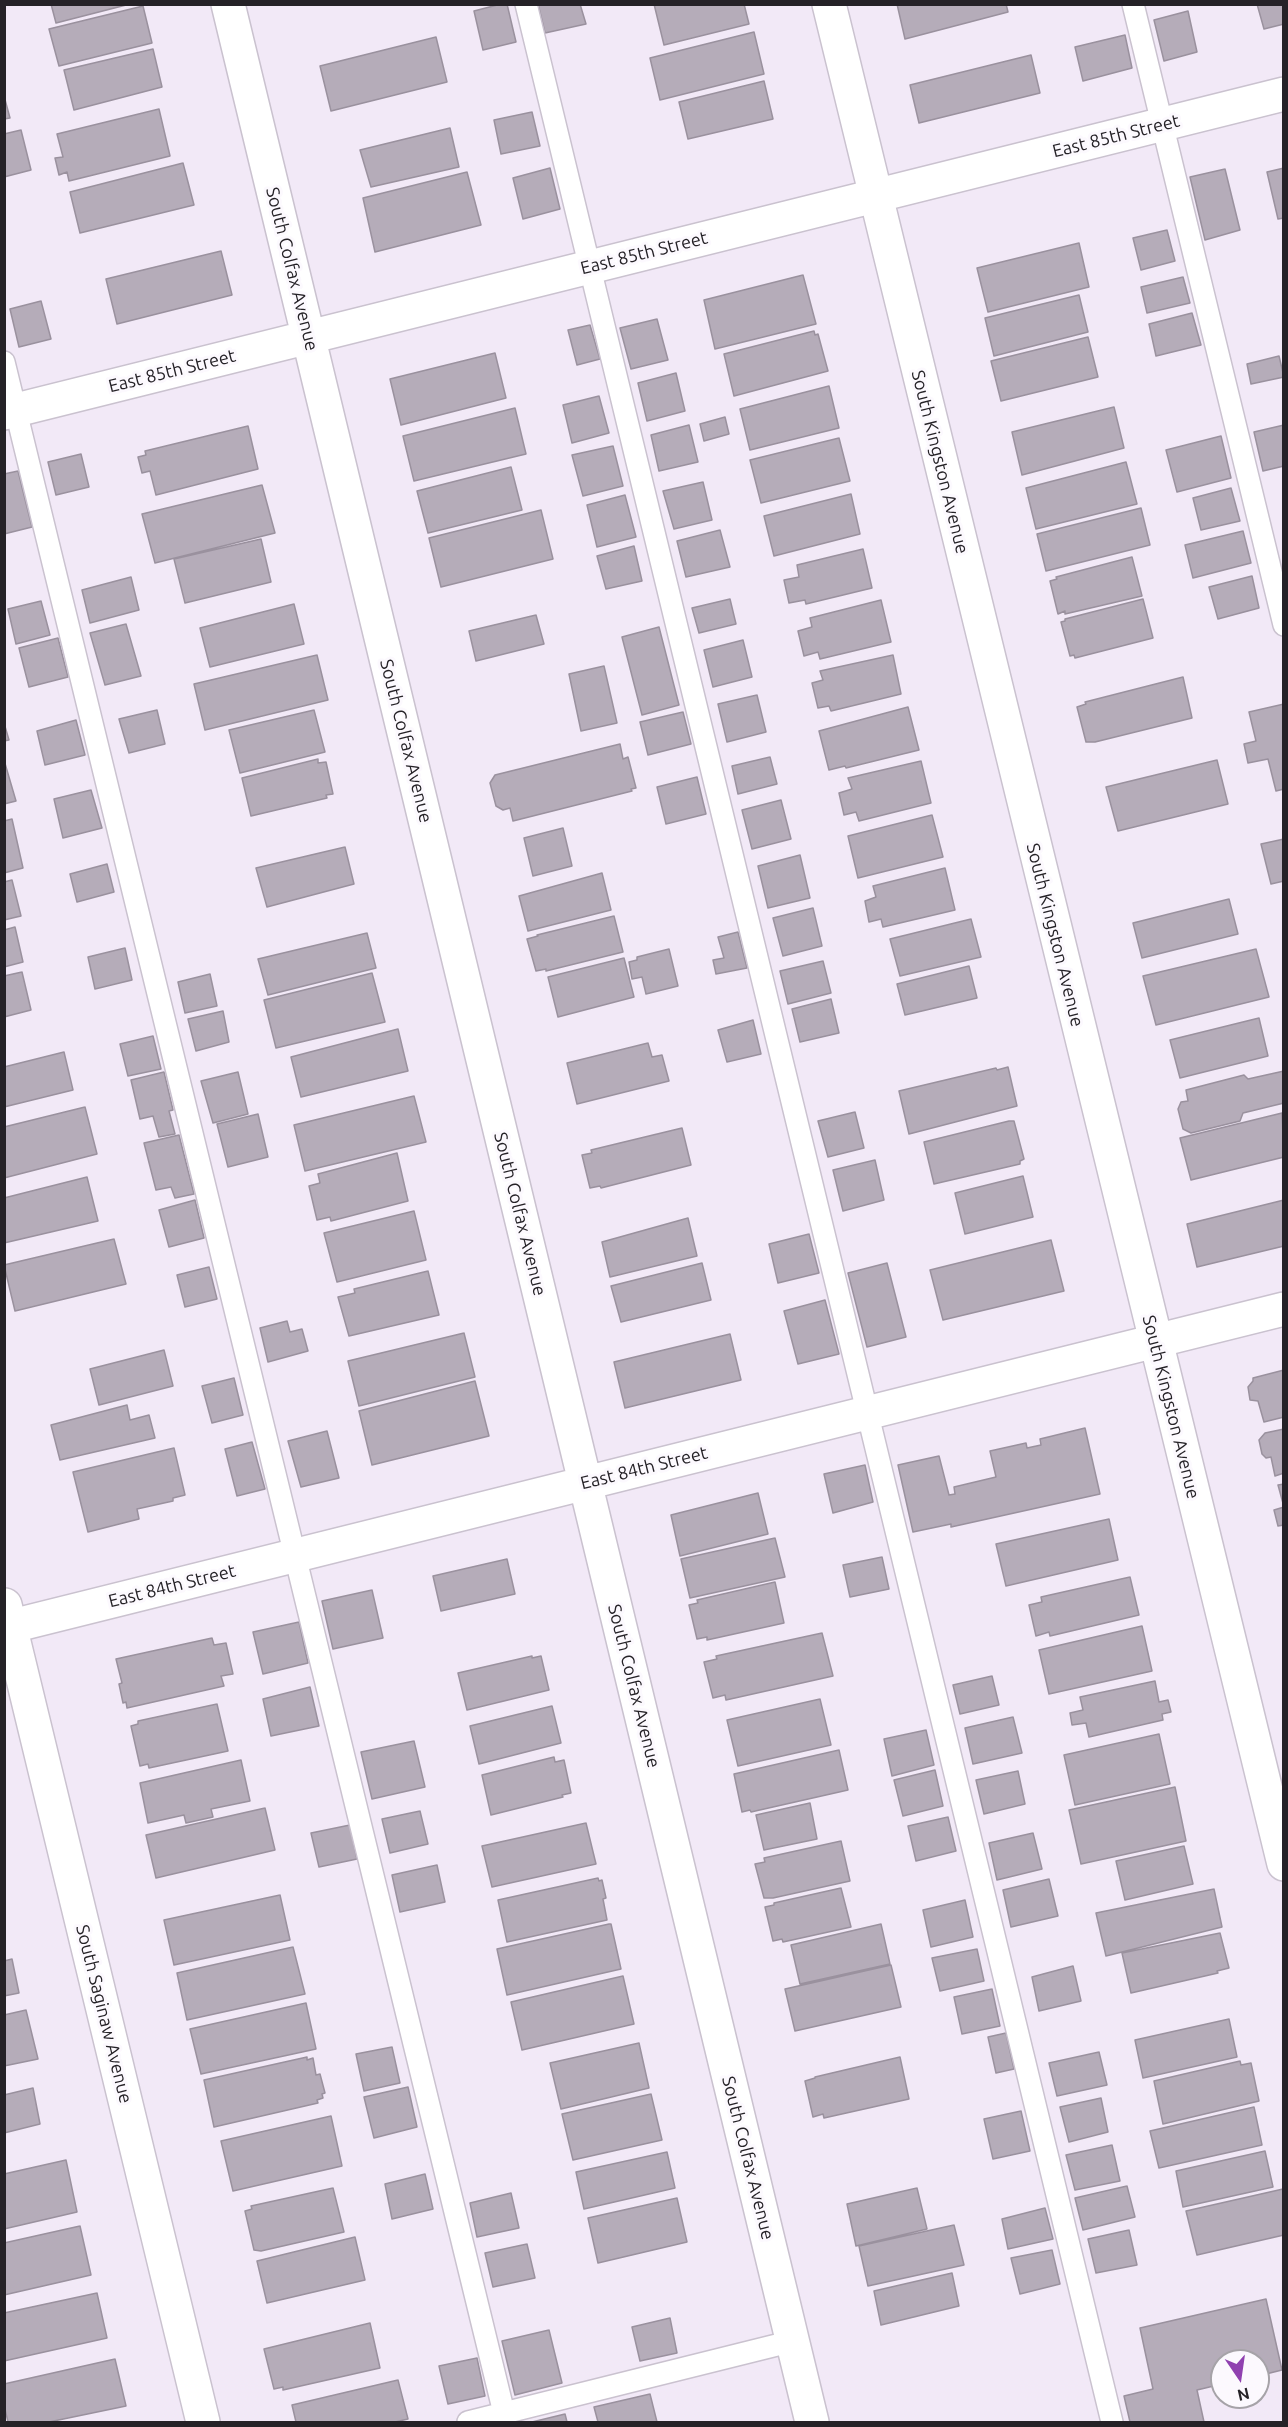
<!DOCTYPE html>
<html>
<head>
<meta charset="utf-8">
<style>
  body { margin:0 }
  #map { position:relative; width:1288px; height:2427px; overflow:hidden; background:#f2e9f7; font-family:Ubuntu,sans-serif }
  canvas { display:block }
  .frame { position:absolute; inset:0; border:6px solid #252227; pointer-events:none }
  .north { position:absolute; left:1210px; top:2349px; width:60px; height:60px; box-sizing:border-box; background:#fcf9fe; border:2px solid #a6a3a8; border-radius:50%; rotate:167deg; font-size:16px; font-weight:700; line-height:24px; text-align:center; color:#252227 }
  .north::after { content:''; display:block; margin:auto; width:21px; height:27px; background:#9041b0; clip-path:polygon(50% 0,100% 100%,50% 72%,0 100%) }
</style>
</head>
<body>
<div id="map">
<canvas width="1288" height="2427"></canvas>
<div class="frame"></div>
<div class="north">N</div>
</div>
<script>
const ctx = document.querySelector('canvas').getContext('2d');
ctx.lineJoin = 'round';
function fillPath(path, color) {
  ctx.fillStyle = color;
  ctx.fill(path, 'evenodd');
}
function toPath(rows) {
  const path = new Path2D();
  for (const r of rows) {
    path.moveTo(r[0], r[1]);
    for (let i = 2; i < r.length; i += 2) path.lineTo(r[i], r[i + 1]);
  }
  return path;
}
function stroke(path, color, width, dash) {
  ctx.strokeStyle = color;
  ctx.lineWidth = width;
  ctx.lineCap = dash ? 'butt' : 'round';
  ctx.setLineDash(dash || []);
  ctx.stroke(path);
}
function label(font, color, halo, rows, align = 'center') {
  ctx.font = font + ' Ubuntu,sans-serif';
  ctx.lineWidth = 6;
  ctx.setLineDash([]);
  ctx.textBaseline = 'middle';
  ctx.strokeStyle = halo;
  ctx.fillStyle = color;
  for (const [text, x, y, turn = 0] of rows) {
    ctx.save();
    ctx.translate(x, y);
    ctx.rotate((+turn || 0) * Math.PI / 180);
    ctx.textAlign = isNaN(turn) ? turn : align;
    if (halo) ctx.strokeText(text, 0, 0);
    ctx.fillText(text, 0, 0);
    ctx.restore();
  }
}
const building = toPath([
  [51,4,130,4,56,23,51,4],
  [501,4,507,4,516,42,483,50,474,11,501,4],
  [538,4,580,4,586,24,545,33,538,4],
  [654,4,744,4,749,24,664,45,654,4],
  [897,4,1006,4,1008,12,905,39,897,4],
  [1257,4,1284,4,1284,24,1264,29,1257,4],
  [143,6,152,43,59,66,49,29,143,6],
  [1188,11,1197,52,1164,61,1154,20,1188,11],
  [754,32,764,74,660,100,650,58,754,32],
  [1125,35,1132,68,1083,81,1075,47,1125,35],
  [436,37,447,82,331,111,320,66,436,37],
  [153,49,162,87,74,110,64,70,153,49],
  [1031,55,1040,93,919,123,910,85,1031,55],
  [764,81,773,119,688,139,679,102,764,81],
  [4,96,10,118,4,119,4,96],
  [159,109,170,156,69,181,67,172,59,175,55,158,63,157,57,134,159,109],
  [532,112,540,146,501,154,494,120,532,112],
  [450,128,459,167,371,187,360,150,450,128],
  [21,130,31,170,4,177,4,134,21,130],
  [183,163,194,205,80,233,70,192,183,163],
  [550,168,560,209,523,219,513,178,550,168],
  [1284,168,1284,218,1278,219,1267,172,1284,168],
  [1225,169,1240,230,1205,240,1190,177,1225,169],
  [467,172,481,225,375,252,363,198,467,172],
  [1167,230,1175,261,1141,270,1133,238,1167,230],
  [1079,243,1089,287,988,312,977,268,1079,243],
  [221,251,232,295,117,324,106,279,221,251],
  [803,275,816,324,715,349,704,300,803,275],
  [1183,277,1190,303,1147,313,1141,287,1183,277],
  [1079,295,1088,332,994,356,985,318,1079,295],
  [41,301,51,339,19,347,10,309,41,301],
  [1192,313,1201,345,1156,356,1149,324,1192,313],
  [657,319,668,360,631,369,620,328,657,319],
  [590,325,600,359,577,365,568,330,590,325],
  [814,331,815,335,818,334,828,371,734,396,724,354,814,331],
  [1088,337,1098,377,1001,401,991,361,1088,337],
  [495,353,506,398,401,425,390,379,495,353],
  [1279,356,1284,377,1251,384,1247,364,1279,356],
  [676,373,685,411,647,421,638,383,676,373],
  [829,386,839,428,750,450,740,409,829,386],
  [599,396,609,433,572,443,563,405,599,396],
  [1114,407,1124,448,1022,475,1012,432,1114,407],
  [515,408,526,454,414,481,403,436,515,408],
  [725,417,729,434,704,441,700,424,725,417],
  [689,425,698,462,659,471,651,435,689,425],
  [1284,425,1284,466,1263,471,1254,432,1284,425],
  [248,426,258,469,156,495,150,471,142,473,138,457,146,455,145,451,248,426],
  [1221,436,1231,478,1177,492,1166,450,1221,436],
  [839,438,850,481,761,503,750,460,839,438],
  [613,446,623,486,583,496,572,455,613,446],
  [81,454,89,487,56,495,48,462,81,454],
  [1126,462,1137,504,1036,529,1026,488,1126,462],
  [511,467,522,510,428,533,417,491,511,467],
  [18,471,32,527,4,534,4,474,18,471],
  [703,482,712,520,674,529,663,491,703,482],
  [262,485,275,533,155,563,142,514,262,485],
  [1231,488,1240,521,1201,530,1193,498,1231,488],
  [851,494,860,534,774,556,764,516,851,494],
  [625,495,636,537,597,547,587,505,625,495],
  [1141,508,1150,545,1046,571,1037,534,1141,508],
  [541,510,553,559,441,587,429,538,541,510],
  [720,530,730,567,686,577,677,541,720,530],
  [1243,531,1251,563,1193,578,1185,545,1243,531],
  [261,539,271,582,185,603,174,559,261,539],
  [634,546,642,581,606,589,597,556,634,546],
  [863,549,872,588,806,604,805,600,789,603,784,580,799,577,797,565,863,549],
  [1132,557,1142,596,1065,614,1065,611,1058,614,1050,581,1057,579,1056,577,1132,557],
  [1252,576,1259,608,1218,619,1209,587,1252,576],
  [131,577,139,610,90,623,82,590,131,577],
  [730,599,736,624,699,633,692,608,730,599],
  [1143,599,1153,638,1075,658,1074,655,1070,656,1061,622,1065,621,1065,619,1143,599],
  [881,600,891,642,820,659,818,652,804,656,798,631,812,627,810,618,881,600],
  [41,601,50,635,16,644,8,609,41,601],
  [294,604,304,644,210,667,200,628,294,604],
  [536,615,544,644,476,661,469,631,536,615],
  [126,624,141,676,105,685,90,633,126,624],
  [659,627,679,705,642,715,622,637,659,627],
  [58,638,68,677,29,687,19,648,58,638],
  [743,640,752,677,713,687,704,650,743,640],
  [317,655,328,700,205,730,194,684,317,655],
  [893,655,901,694,831,711,829,706,818,708,812,683,823,680,820,671,893,655],
  [604,666,617,723,581,731,569,674,604,666],
  [1183,677,1192,718,1095,742,1086,742,1077,707,1086,704,1085,702,1183,677],
  [757,695,766,732,727,742,718,704,757,695],
  [1284,704,1284,789,1276,791,1268,759,1248,763,1244,744,1256,741,1249,712,1284,704],
  [908,707,919,750,846,768,845,766,829,770,819,731,908,707],
  [157,710,165,744,129,753,119,719,157,710],
  [314,710,325,752,240,773,229,730,314,710],
  [683,712,691,744,648,755,640,722,683,712],
  [76,720,85,755,45,765,37,731,76,720],
  [4,723,9,740,4,741,4,723],
  [620,744,623,759,628,757,636,788,631,789,632,791,513,821,510,808,503,810,496,806,490,783,495,775,620,744],
  [770,757,777,784,738,794,732,766,770,757],
  [318,759,318,763,326,762,333,794,326,795,327,798,251,816,242,778,318,759],
  [4,760,16,801,4,804,4,760],
  [1217,760,1228,804,1118,831,1106,787,1217,760],
  [921,761,931,803,859,821,856,812,844,815,839,793,852,789,848,778,921,761],
  [697,777,706,814,666,824,657,787,697,777],
  [91,790,102,828,63,838,54,799,91,790],
  [781,800,791,839,752,849,742,810,781,800],
  [932,815,943,857,858,878,848,836,932,815],
  [12,819,23,868,4,873,4,821,12,819],
  [563,828,572,866,533,876,524,838,563,828],
  [1284,839,1284,881,1271,884,1261,844,1284,839],
  [345,847,354,884,267,907,256,868,345,847],
  [800,855,810,898,768,908,758,866,800,855],
  [107,864,114,892,77,902,70,874,107,864],
  [945,868,955,910,883,927,881,919,869,922,865,901,876,897,873,886,945,868],
  [602,873,611,910,528,931,519,896,602,873],
  [12,880,21,916,4,920,4,882,12,880],
  [1229,899,1238,934,1142,958,1133,923,1229,899],
  [813,908,822,946,783,956,773,918,813,908],
  [614,916,623,952,546,971,546,969,536,971,527,939,538,936,537,935,614,916],
  [971,919,981,957,900,976,890,939,971,919],
  [15,927,23,962,4,967,4,930,15,927],
  [738,932,747,968,716,974,713,960,724,958,718,937,738,932],
  [367,933,376,968,268,995,258,959,367,933],
  [125,948,132,980,95,989,88,957,125,948],
  [669,949,678,986,646,994,642,977,632,979,629,962,637,960,637,957,669,949],
  [1256,949,1269,997,1156,1025,1143,976,1256,949],
  [624,958,634,997,558,1017,548,977,624,958],
  [823,961,831,993,788,1004,780,971,823,961],
  [969,966,977,998,905,1015,897,984,969,966],
  [22,972,31,1010,4,1017,4,976,22,972],
  [372,973,385,1022,276,1048,264,1000,372,973],
  [210,974,217,1006,185,1013,178,982,210,974],
  [831,999,839,1033,800,1042,792,1009,831,999],
  [223,1011,229,1042,196,1051,188,1019,223,1011],
  [1259,1018,1268,1056,1180,1078,1170,1040,1259,1018],
  [753,1020,761,1054,727,1062,718,1030,753,1020],
  [398,1029,408,1071,301,1097,291,1057,398,1029],
  [153,1036,161,1069,128,1076,120,1044,153,1036],
  [648,1043,652,1057,662,1055,669,1081,577,1104,567,1063,648,1043],
  [64,1052,73,1090,4,1107,4,1067,64,1052],
  [1008,1067,1017,1106,909,1134,899,1091,996,1068,997,1070,1008,1067],
  [1284,1071,1284,1103,1243,1113,1240,1121,1191,1133,1183,1129,1178,1109,1181,1102,1188,1101,1186,1090,1244,1075,1248,1079,1284,1071],
  [164,1072,173,1110,169,1111,175,1134,159,1137,153,1116,140,1119,131,1080,164,1072],
  [238,1072,248,1114,213,1123,201,1081,238,1072],
  [414,1096,426,1142,305,1171,294,1125,414,1096],
  [85,1107,97,1154,4,1178,4,1127,85,1107],
  [855,1112,864,1148,828,1157,818,1121,855,1112],
  [1282,1113,1284,1157,1191,1180,1180,1138,1282,1113],
  [258,1114,268,1157,228,1167,217,1124,258,1114],
  [1009,1121,1014,1121,1024,1159,1020,1161,1020,1164,934,1184,924,1142,1009,1121],
  [682,1128,691,1165,601,1188,600,1186,590,1188,582,1155,592,1153,591,1150,682,1128],
  [179,1135,194,1194,175,1198,171,1187,156,1190,144,1143,179,1135],
  [397,1153,408,1201,331,1221,330,1217,317,1220,309,1186,320,1183,318,1174,397,1153],
  [875,1160,884,1200,843,1211,833,1170,875,1160],
  [1023,1176,1033,1217,965,1234,955,1193,1023,1176],
  [87,1177,98,1221,4,1243,4,1198,87,1177],
  [195,1200,204,1238,169,1247,159,1210,195,1200],
  [1284,1200,1284,1246,1197,1267,1187,1224,1284,1200],
  [414,1211,426,1260,337,1282,324,1233,414,1211],
  [688,1218,697,1256,610,1277,602,1242,688,1218],
  [809,1234,819,1273,778,1283,769,1244,809,1234],
  [114,1239,126,1284,15,1311,4,1265,114,1239],
  [1051,1240,1064,1291,943,1320,930,1270,1051,1240],
  [702,1263,711,1300,621,1322,611,1286,702,1263],
  [887,1263,906,1337,867,1347,848,1273,887,1263],
  [209,1267,217,1299,185,1307,177,1275,209,1267],
  [428,1271,439,1315,349,1336,338,1297,355,1293,354,1289,428,1271],
  [825,1300,839,1354,798,1364,784,1311,825,1300],
  [287,1321,290,1332,302,1329,308,1351,268,1362,260,1328,287,1321],
  [464,1333,475,1377,359,1406,348,1361,464,1333],
  [730,1334,741,1380,625,1408,614,1362,730,1334],
  [164,1350,173,1386,99,1405,90,1369,164,1350],
  [1284,1370,1284,1417,1264,1422,1258,1401,1250,1400,1248,1387,1253,1381,1253,1378,1284,1370],
  [234,1378,243,1415,212,1423,202,1386,234,1378],
  [475,1381,489,1436,372,1465,359,1411,475,1381],
  [127,1405,130,1420,149,1415,155,1438,60,1460,51,1425,127,1405],
  [1085,1428,1100,1494,951,1527,951,1524,913,1532,898,1465,939,1456,949,1495,955,1494,954,1487,996,1477,990,1451,1026,1443,1027,1448,1041,1445,1040,1439,1085,1428],
  [1284,1429,1284,1473,1275,1476,1271,1457,1266,1458,1262,1454,1259,1440,1265,1433,1284,1429],
  [327,1431,339,1478,301,1487,288,1441,327,1431],
  [252,1442,265,1489,237,1496,225,1449,252,1442],
  [174,1448,185,1495,173,1498,173,1501,137,1509,139,1519,88,1532,73,1472,174,1448],
  [865,1465,873,1502,833,1513,824,1474,865,1465],
  [1284,1484,1284,1507,1278,1485,1284,1484],
  [758,1493,768,1534,680,1556,671,1515,758,1493],
  [1284,1507,1284,1525,1278,1526,1274,1510,1284,1507],
  [1109,1519,1118,1560,1006,1586,996,1544,1109,1519],
  [775,1538,785,1577,690,1598,681,1559,775,1538],
  [882,1557,889,1589,850,1597,843,1565,882,1557],
  [507,1559,515,1594,441,1611,433,1576,507,1559],
  [1130,1577,1139,1615,1050,1636,1049,1632,1036,1636,1029,1605,1042,1602,1041,1597,1130,1577],
  [775,1582,784,1623,707,1640,707,1637,697,1639,689,1605,698,1603,697,1600,775,1582],
  [372,1590,383,1638,333,1649,322,1601,372,1590],
  [299,1622,308,1663,263,1674,253,1632,299,1622],
  [1142,1626,1152,1671,1049,1694,1039,1650,1142,1626],
  [822,1633,833,1676,726,1700,725,1695,713,1698,704,1662,717,1659,716,1656,822,1633],
  [212,1638,214,1645,226,1643,233,1674,221,1676,224,1686,127,1708,126,1702,123,1703,119,1684,122,1683,116,1659,212,1638],
  [532,1656,532,1658,541,1656,549,1690,467,1710,458,1673,532,1656],
  [992,1676,999,1705,960,1714,953,1685,992,1676],
  [1155,1681,1159,1702,1168,1700,1171,1712,1162,1714,1163,1720,1089,1737,1086,1723,1072,1725,1070,1713,1083,1710,1080,1697,1155,1681],
  [310,1687,319,1726,271,1736,263,1699,310,1687],
  [820,1699,831,1745,738,1766,727,1720,820,1699],
  [217,1704,228,1751,149,1768,148,1764,140,1766,131,1726,138,1724,138,1721,217,1704],
  [552,1706,561,1743,479,1764,470,1726,552,1706],
  [1013,1717,1022,1753,973,1764,965,1728,1013,1717],
  [926,1730,934,1765,892,1776,884,1739,926,1730],
  [1159,1734,1170,1784,1075,1805,1064,1755,1159,1734],
  [414,1741,425,1787,372,1799,361,1752,414,1741],
  [839,1750,848,1790,751,1812,750,1810,742,1812,734,1774,839,1750],
  [554,1757,555,1762,564,1760,571,1793,562,1795,563,1797,491,1815,482,1775,554,1757],
  [241,1760,250,1801,211,1809,213,1817,186,1823,184,1815,148,1823,140,1783,241,1760],
  [935,1770,943,1806,903,1816,894,1780,935,1770],
  [1018,1771,1025,1804,984,1814,976,1780,1018,1771],
  [1175,1787,1186,1841,1081,1864,1069,1810,1175,1787],
  [810,1803,817,1839,764,1850,756,1815,810,1803],
  [265,1808,275,1850,156,1878,146,1835,265,1808],
  [420,1811,428,1844,390,1853,382,1819,420,1811],
  [948,1817,956,1851,916,1861,908,1826,948,1817],
  [586,1823,596,1864,492,1887,482,1846,586,1823],
  [350,1825,357,1859,319,1867,311,1833,350,1825],
  [1033,1833,1042,1869,997,1880,989,1843,1033,1833],
  [841,1841,850,1881,773,1898,764,1898,755,1864,765,1862,764,1858,841,1841],
  [1184,1846,1193,1884,1125,1900,1116,1861,1184,1846],
  [437,1865,445,1902,400,1912,392,1875,437,1865],
  [598,1878,599,1881,602,1880,606,1898,603,1899,607,1920,507,1942,498,1900,598,1878],
  [1049,1879,1058,1916,1011,1927,1003,1890,1049,1879],
  [841,1888,851,1927,783,1942,782,1939,773,1941,765,1907,774,1905,774,1903,841,1888],
  [1214,1889,1222,1927,1106,1956,1096,1913,1214,1889],
  [280,1895,290,1940,174,1965,164,1920,280,1895],
  [965,1900,973,1937,931,1947,923,1910,965,1900],
  [609,1924,611,1924,621,1969,507,1995,497,1949,609,1924],
  [881,1924,890,1964,800,1984,791,1945,881,1924],
  [1220,1933,1229,1968,1217,1971,1218,1973,1131,1993,1122,1953,1220,1933],
  [293,1947,305,1994,187,2020,177,1973,293,1947],
  [977,1949,984,1981,940,1991,932,1958,977,1949],
  [12,1959,19,1993,4,1996,4,1961,12,1959],
  [891,1965,901,2007,795,2031,785,1989,891,1965],
  [1073,1966,1081,2001,1039,2011,1032,1977,1073,1966],
  [623,1976,634,2024,522,2050,511,2002,623,1976],
  [992,1989,1000,2026,962,2034,954,1997,992,1989],
  [306,2003,316,2049,201,2074,190,2029,306,2003],
  [26,2010,38,2059,4,2066,4,2015,26,2010],
  [1229,2019,1237,2057,1143,2078,1135,2040,1229,2019],
  [1006,2033,1014,2069,996,2073,988,2037,1006,2033],
  [639,2043,649,2088,561,2109,550,2063,639,2043],
  [392,2047,400,2083,364,2091,356,2054,392,2047],
  [1099,2052,1107,2085,1057,2096,1049,2063,1099,2052],
  [307,2057,307,2060,313,2058,316,2075,320,2074,325,2093,322,2094,323,2098,317,2100,318,2103,214,2127,204,2080,307,2057],
  [900,2057,909,2099,824,2118,823,2114,813,2117,805,2081,815,2078,815,2077,900,2057],
  [1240,2061,1241,2065,1251,2063,1259,2101,1163,2124,1154,2081,1240,2061],
  [408,2087,417,2127,374,2138,364,2097,408,2087],
  [33,2088,40,2124,4,2133,4,2095,33,2088],
  [651,2094,662,2140,573,2160,562,2114,651,2094],
  [1101,2098,1108,2132,1069,2142,1060,2107,1101,2098],
  [1254,2107,1262,2145,1159,2168,1150,2131,1254,2107],
  [1021,2111,1030,2151,993,2159,984,2119,1021,2111],
  [331,2116,342,2166,233,2191,221,2141,331,2116],
  [1112,2145,1120,2181,1075,2190,1066,2155,1112,2145],
  [1265,2151,1273,2187,1183,2207,1176,2171,1265,2151],
  [667,2152,675,2188,584,2209,576,2172,667,2152],
  [66,2160,77,2212,4,2229,4,2174,66,2160],
  [425,2174,433,2209,392,2219,385,2184,425,2174],
  [1127,2186,1135,2217,1083,2230,1075,2198,1127,2186],
  [333,2188,344,2232,261,2251,254,2250,245,2211,252,2209,251,2206,333,2188],
  [917,2188,927,2229,856,2246,847,2204,917,2188],
  [1283,2189,1284,2235,1197,2255,1186,2211,1283,2189],
  [511,2193,519,2228,477,2237,470,2203,511,2193],
  [677,2198,687,2242,598,2263,588,2218,677,2198],
  [1045,2208,1053,2239,1008,2249,1002,2219,1045,2208],
  [954,2225,964,2265,868,2286,859,2246,954,2225],
  [80,2226,91,2275,4,2295,4,2243,80,2226],
  [1129,2230,1137,2265,1096,2273,1088,2239,1129,2230],
  [355,2237,365,2280,267,2303,257,2261,355,2237],
  [527,2244,535,2278,493,2287,485,2253,527,2244],
  [1052,2250,1060,2284,1020,2294,1011,2258,1052,2250],
  [952,2273,959,2306,881,2325,874,2291,952,2273],
  [97,2293,107,2338,4,2361,4,2313,97,2293],
  [1266,2299,1282,2370,1258,2376,1258,2361,1222,2361,1222,2384,1197,2390,1204,2422,1130,2422,1124,2396,1153,2389,1140,2328,1266,2299],
  [670,2318,677,2353,640,2361,632,2327,670,2318],
  [370,2323,380,2368,283,2390,283,2387,274,2389,264,2349,370,2323],
  [549,2330,562,2383,515,2395,502,2341,549,2330],
  [477,2358,485,2396,448,2404,439,2366,477,2358],
  [115,2359,126,2406,49,2422,8,2422,4,2405,4,2384,115,2359],
  [398,2380,408,2419,395,2422,296,2422,292,2405,398,2380],
  [650,2394,657,2422,598,2422,594,2407,650,2394],
  [565,2414,567,2422,532,2422,565,2414]
]);
fillPath(building, '#b5acb9');
stroke(building, '#9a919e', 1.5);
const lane = toPath([
  [526,4,1112,2422],
  [1133,4,1284,625],
  [4,362,504,2413],
  [468,2422,793,2341]
]);
const street = toPath([
  [228,4,812,2422],
  [829,4,1284,1864],
  [4,413,1284,94],
  [5,1605,203,2422],
  [4,1628,1284,1309]
]);
stroke(lane, '#cac2cf', 24);
stroke(street, '#cac2cf', 36);
stroke(lane, '#fff', 21);
stroke(street, '#fff', 33);
label('18px', '#252227', '#fcf9fe', [
  ["East 85th Street",1116,136,-14],
  ["East 85th Street",644,253,-14],
  ["South Colfax Avenue",292,269,76],
  ["East 85th Street",172,371,-14],
  ["South Kingston Avenue",940,462,76],
  ["South Colfax Avenue",406,741,76],
  ["South Kingston Avenue",1055,935,76],
  ["South Colfax Avenue",520,1214,76],
  ["South Kingston Avenue",1171,1407,76],
  ["East 84th Street",644,1468,-14],
  ["East 84th Street",172,1586,-14],
  ["South Colfax Avenue",634,1686,76],
  ["South Saginaw Avenue",104,2014,76],
  ["South Colfax Avenue",748,2158,76]
]);
</script>
</body>
</html>
